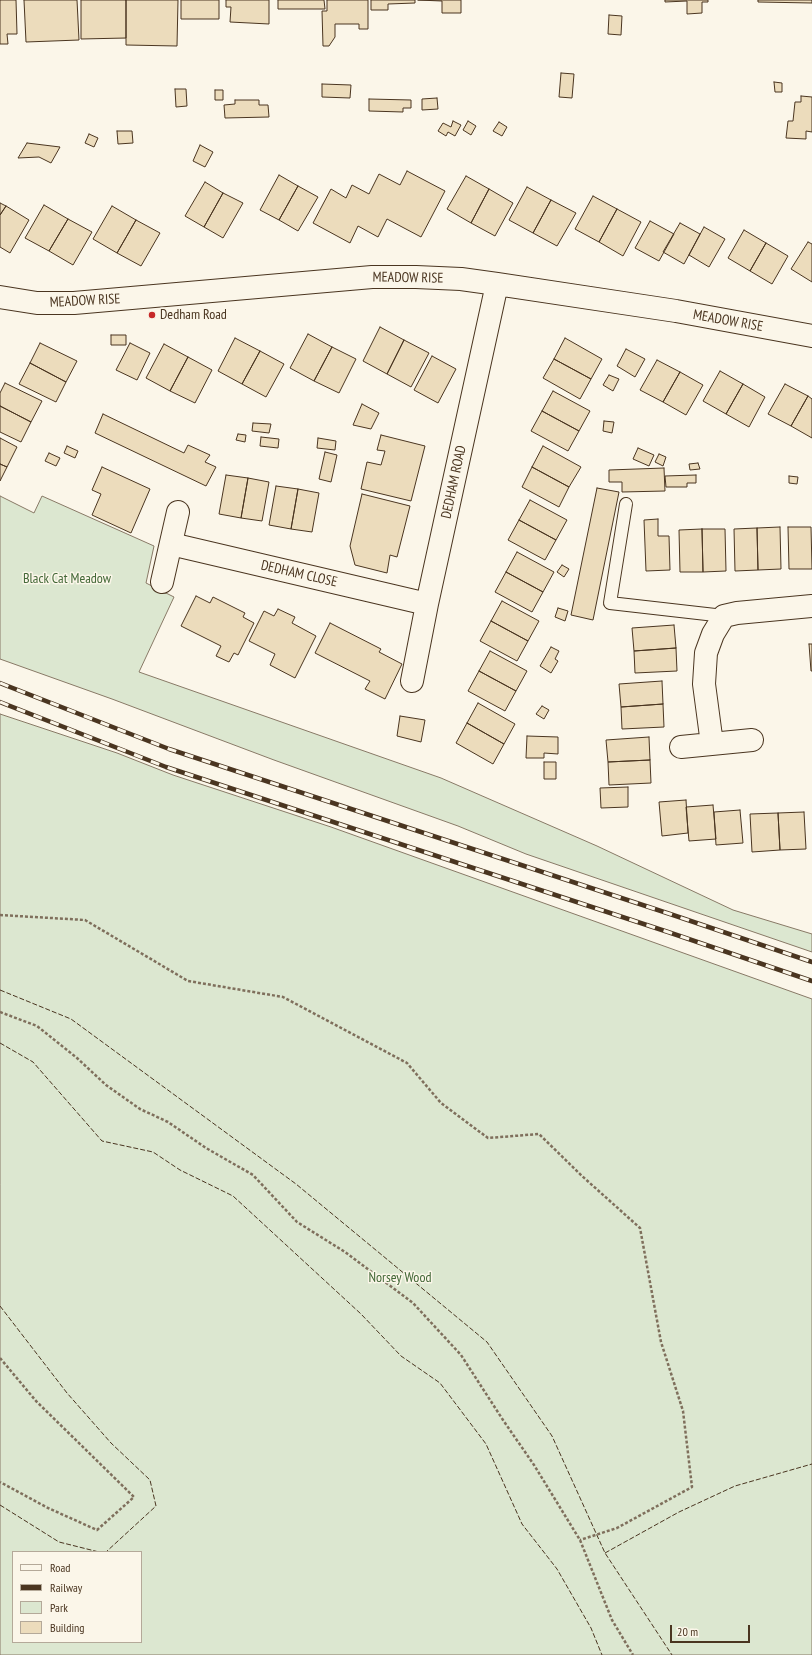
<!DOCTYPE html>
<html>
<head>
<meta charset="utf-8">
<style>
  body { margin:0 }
  #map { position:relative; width:812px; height:1655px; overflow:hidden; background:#fbf6e9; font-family:"PT Sans Narrow",sans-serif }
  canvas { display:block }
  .legend { position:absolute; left:12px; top:1551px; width:130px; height:92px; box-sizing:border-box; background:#fbf6e9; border:1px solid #b4a999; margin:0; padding:5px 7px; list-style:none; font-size:12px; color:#4a3520 }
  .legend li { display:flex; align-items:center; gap:8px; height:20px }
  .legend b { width:20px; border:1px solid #b4a999 }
  .scale { position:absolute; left:670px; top:1625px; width:80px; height:18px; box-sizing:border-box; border:2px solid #4a3520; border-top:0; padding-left:5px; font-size:12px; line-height:14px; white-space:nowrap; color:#4a3520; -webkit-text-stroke:3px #fbf6e9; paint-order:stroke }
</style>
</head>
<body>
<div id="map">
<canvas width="812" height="1655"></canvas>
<ul class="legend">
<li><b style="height:5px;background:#fbf6e9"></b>Road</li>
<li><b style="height:5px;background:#4a3520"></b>Railway</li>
<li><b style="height:11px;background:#dce7d0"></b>Park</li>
<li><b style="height:11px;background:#ecdcbc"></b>Building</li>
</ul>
<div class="scale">20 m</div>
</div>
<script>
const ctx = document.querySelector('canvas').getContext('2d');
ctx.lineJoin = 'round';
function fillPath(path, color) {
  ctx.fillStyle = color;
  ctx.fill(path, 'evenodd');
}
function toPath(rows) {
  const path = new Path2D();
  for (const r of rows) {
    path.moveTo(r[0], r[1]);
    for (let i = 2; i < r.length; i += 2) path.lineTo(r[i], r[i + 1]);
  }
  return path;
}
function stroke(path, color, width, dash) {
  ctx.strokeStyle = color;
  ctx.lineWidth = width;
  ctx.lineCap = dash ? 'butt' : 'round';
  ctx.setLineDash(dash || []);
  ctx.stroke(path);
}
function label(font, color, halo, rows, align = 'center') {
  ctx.font = font + ' "PT Sans Narrow",sans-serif';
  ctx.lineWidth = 3;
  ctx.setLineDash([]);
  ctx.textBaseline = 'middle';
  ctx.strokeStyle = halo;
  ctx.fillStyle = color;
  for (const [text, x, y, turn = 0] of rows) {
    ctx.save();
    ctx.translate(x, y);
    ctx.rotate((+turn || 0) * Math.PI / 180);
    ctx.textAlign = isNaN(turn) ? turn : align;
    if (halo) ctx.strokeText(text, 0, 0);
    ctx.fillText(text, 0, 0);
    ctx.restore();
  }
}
const green = toPath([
  [0,496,34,513,42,496,154,546,146,583,174,597,139,672,441,778,597,846,733,910,812,934,812,952,526,854,458,826,274,760,112,699,0,659,0,496],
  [0,714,117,753,173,775,331,827,812,999,812,1655,0,1655,0,714],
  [13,1552,141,1552,141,1642,13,1642,13,1552]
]);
fillPath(green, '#dce7d0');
stroke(green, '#887966', 1);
const building = toPath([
  [0,0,16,0,17,34,7,34,8,44,0,44,0,0],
  [24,0,77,0,79,40,26,42,24,0],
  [81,0,126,0,126,38,81,39,81,0],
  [126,0,178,0,177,46,126,45,126,0],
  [181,0,219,0,219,19,181,19,181,0],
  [226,0,269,0,269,24,230,22,231,7,226,7,226,0],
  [278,0,324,0,325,9,278,9,278,0],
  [327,0,368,0,368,29,359,29,359,24,335,24,335,37,329,46,323,46,322,11,327,11,327,0],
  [371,0,415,0,415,3,388,4,388,10,371,10,371,0],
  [418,0,461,0,461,13,442,13,442,1,418,0],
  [665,0,708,0,708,2,702,2,702,13,687,14,687,1,665,2,665,0],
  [758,0,812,0,812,3,758,2,758,0],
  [609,15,622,16,621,35,608,34,609,15],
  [561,73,574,74,572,98,559,97,561,73],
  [774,82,782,83,782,92,775,92,774,82],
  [322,84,351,85,350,98,322,97,322,84],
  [175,89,186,89,187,106,176,107,175,89],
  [215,90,223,90,223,100,215,100,215,90],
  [801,96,812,97,812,132,806,131,806,139,786,138,788,121,793,121,795,102,801,102,801,96],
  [437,98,438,109,422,110,422,99,437,98],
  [369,99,411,100,411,108,403,108,403,112,369,111,369,99],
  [235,100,259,100,259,105,268,105,269,117,225,118,224,105,235,104,235,100],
  [453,121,461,125,455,136,448,132,446,136,438,131,443,123,451,127,453,121],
  [468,121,476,126,471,135,463,130,468,121],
  [499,122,507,127,502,136,493,131,499,122],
  [117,131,132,131,133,143,118,144,117,131],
  [89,134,98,138,94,147,85,143,89,134],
  [27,143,60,147,51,163,39,157,18,158,27,143],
  [200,145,213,152,205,167,193,161,200,145],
  [407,171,445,191,421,237,387,219,378,237,358,226,350,243,313,223,331,189,346,198,352,185,369,194,379,174,400,185,407,171],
  [279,175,298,186,279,220,260,210,279,175],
  [466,176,489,189,471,223,447,209,466,176],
  [205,182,223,193,204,227,185,216,205,182],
  [298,186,318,197,298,231,279,220,298,186],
  [527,187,551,200,533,233,509,220,527,187],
  [489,189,513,203,495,236,471,223,489,189],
  [223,193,243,203,223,238,204,227,223,193],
  [593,196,617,209,599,242,575,229,593,196],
  [551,200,576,213,557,246,533,233,551,200],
  [0,203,6,206,0,215,0,203],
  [44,205,68,219,49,251,25,238,44,205],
  [6,206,29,220,10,253,0,247,0,215,6,206],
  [112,206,136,220,117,253,93,239,112,206],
  [617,209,641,222,623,256,599,242,617,209],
  [68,219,92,232,73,265,49,251,68,219],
  [136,220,160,233,141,266,117,253,136,220],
  [650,221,674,234,659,261,635,248,650,221],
  [680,223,700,234,684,264,663,252,680,223],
  [704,227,725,239,709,267,689,255,704,227],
  [744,230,766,243,750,271,728,258,744,230],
  [808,242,812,244,812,282,791,269,808,242],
  [766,243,788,256,772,284,750,271,766,243],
  [380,327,404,340,387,374,363,361,380,327],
  [308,334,332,347,314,381,290,368,308,334],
  [111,335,126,335,126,345,111,345,111,335],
  [235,338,260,351,242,384,218,371,235,338],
  [565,338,602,359,591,379,554,359,565,338],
  [404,340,429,353,411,387,387,374,404,340],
  [40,343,77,361,66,382,30,363,40,343],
  [130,343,150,353,137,380,116,370,130,343],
  [164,344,188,357,170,391,146,378,164,344],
  [332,347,356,359,339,393,314,381,332,347],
  [626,349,645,359,635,377,617,366,626,349],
  [260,351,284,364,266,397,242,384,260,351],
  [432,356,456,369,438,403,414,390,432,356],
  [188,357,212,370,195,403,170,391,188,357],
  [554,359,591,379,580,399,543,378,554,359],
  [657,360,680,372,663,402,640,390,657,360],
  [30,363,66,382,56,402,19,384,30,363],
  [720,371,743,384,726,414,703,401,720,371],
  [680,372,703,385,686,415,663,402,680,372],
  [609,375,619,379,613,391,603,385,609,375],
  [5,383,42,401,31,422,0,406,0,393,5,383],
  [743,384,765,397,749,427,726,414,743,384],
  [785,384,808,396,791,426,768,414,785,384],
  [553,391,590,411,579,431,542,411,553,391],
  [808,396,812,399,812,438,791,426,808,396],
  [362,404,379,413,371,429,353,425,362,404],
  [0,406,31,422,21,442,0,432,0,406],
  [542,411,579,431,568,451,531,431,542,411],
  [103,414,184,453,188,445,210,455,205,462,216,467,206,486,95,433,103,414],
  [604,421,614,422,612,433,603,431,604,421],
  [253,423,271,424,269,433,252,431,253,423],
  [238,434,246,435,245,442,236,440,238,434],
  [381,435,425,446,411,501,361,489,367,462,381,465,385,451,377,450,381,435],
  [261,437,279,439,278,448,260,446,261,437],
  [0,438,17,447,7,467,0,464,0,438],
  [318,438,336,441,335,450,317,448,318,438],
  [67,446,78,451,75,458,64,453,67,446],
  [543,446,581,467,569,487,532,467,543,446],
  [638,448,654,455,649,466,633,459,638,448],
  [325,452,337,455,331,482,319,479,325,452],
  [49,453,60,458,56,466,45,461,49,453],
  [659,454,666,457,663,466,655,462,659,454],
  [698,463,700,469,690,470,689,464,698,463],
  [0,464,7,467,0,481,0,464],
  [102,467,150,489,131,533,92,515,101,494,92,490,102,467],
  [532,467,569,487,559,507,522,487,532,467],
  [664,468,665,491,622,492,622,482,609,482,609,470,664,468],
  [226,475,248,478,241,518,219,514,226,475],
  [696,475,696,483,687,483,687,487,666,487,665,476,696,475],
  [789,476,798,477,797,484,789,483,789,476],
  [248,478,269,482,262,521,241,518,248,478],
  [276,486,298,489,291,529,269,525,276,486],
  [597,488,619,492,593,620,571,615,597,488],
  [298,489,319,493,312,532,291,529,298,489],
  [362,494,410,506,397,557,390,555,387,573,355,565,350,546,362,494],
  [530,500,567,520,556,540,519,520,530,500],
  [658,519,658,536,669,536,670,570,646,571,644,520,658,519],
  [519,520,556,540,545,560,508,540,519,520],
  [780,527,781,569,758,570,757,528,780,527],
  [788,527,811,527,812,569,789,569,788,527],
  [757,528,758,570,735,571,734,529,757,528],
  [702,529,725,529,726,571,703,572,702,529],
  [702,529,703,572,680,572,679,530,702,529],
  [517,552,554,572,543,592,506,572,517,552],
  [562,565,569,569,564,577,557,572,562,565],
  [506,572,543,592,532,612,495,592,506,572],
  [196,596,210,603,213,597,245,613,243,617,254,623,238,655,234,653,229,662,216,656,221,646,181,626,196,596],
  [502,601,539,621,528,641,491,621,502,601],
  [558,608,568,611,565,621,555,617,558,608],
  [278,609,295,617,292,623,316,636,295,678,270,665,275,654,249,641,264,611,274,616,278,609],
  [491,621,528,641,517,661,480,641,491,621],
  [330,623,381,649,379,652,402,664,385,699,365,689,370,681,315,653,330,623],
  [674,625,676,648,634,651,632,628,674,625],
  [809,644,812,644,812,671,811,671,809,644],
  [551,647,559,651,555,659,558,661,551,673,540,666,551,647],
  [676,648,677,671,635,673,634,651,676,648],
  [490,651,527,671,516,691,479,671,490,651],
  [479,671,516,691,505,711,468,691,479,671],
  [662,681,663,704,621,707,619,684,662,681],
  [478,703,515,724,504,744,467,723,478,703],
  [663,704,664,727,622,729,621,707,663,704],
  [542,706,549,710,544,719,536,714,542,706],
  [400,716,425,720,421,742,397,736,400,716],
  [467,723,504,744,493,764,456,743,467,723],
  [527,736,558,737,558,754,544,753,544,758,526,758,527,736],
  [649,737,650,760,608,762,606,740,649,737],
  [650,760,651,783,609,785,608,762,650,760],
  [544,762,556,762,556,779,544,779,544,762],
  [628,787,628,807,601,808,600,788,628,787],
  [686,800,688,833,662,836,659,802,686,800],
  [713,805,716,839,689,841,686,807,713,805],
  [740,810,743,843,716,845,714,812,740,810],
  [804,812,806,849,780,850,778,813,804,812],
  [778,813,780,850,752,852,750,814,778,813]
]);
fillPath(building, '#ecdcbc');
stroke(building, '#4a3520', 1);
const lane = toPath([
  [626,504,610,603,724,616]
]);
const street = toPath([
  [0,297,37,303,74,303,372,277,416,277,461,279,497,284,676,311,812,336],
  [171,544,427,604],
  [162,582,178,512],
  [412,681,427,604,497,284],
  [712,744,704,684,706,653,713,634,724,616,737,613,812,606],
  [681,747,752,740]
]);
stroke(lane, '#4a3520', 14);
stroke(street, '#4a3520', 24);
stroke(toPath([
  [0,915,85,920,188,981,283,997,407,1063,441,1103,488,1138,539,1134,582,1176,640,1228,661,1342,683,1411,692,1487,617,1528,580,1540],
  [0,1012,37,1026,77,1058,106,1085,140,1109,168,1122,206,1148,253,1175,297,1222,345,1252,413,1303,461,1355,503,1420,534,1465,580,1540,612,1620,633,1655],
  [0,1358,36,1401,134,1497,97,1530,48,1508,0,1482]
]), '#7f6f5c', 2.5, [3, 2]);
stroke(lane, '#fbf6e9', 12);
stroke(street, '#fbf6e9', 22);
const rail = toPath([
  [0,683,169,749,670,914,812,962],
  [0,702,166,767,668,932,812,981]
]);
stroke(rail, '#4a3520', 4.5);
stroke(rail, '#fbf6e9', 3, [9]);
stroke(toPath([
  [0,990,71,1019,296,1184,487,1342,552,1436,605,1553,672,1655],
  [0,1043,33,1062,102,1141,153,1152,180,1170,233,1196,361,1314,401,1356,440,1383,486,1444,522,1524,557,1569,591,1628,602,1655],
  [0,1306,67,1393,111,1443,150,1480,156,1506,106,1552],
  [0,1505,59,1542,99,1552],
  [605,1553,679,1512,735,1486,812,1464]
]), '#4a3520', 1, [5, 2]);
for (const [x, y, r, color] of [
  [152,315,4,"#c62828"]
]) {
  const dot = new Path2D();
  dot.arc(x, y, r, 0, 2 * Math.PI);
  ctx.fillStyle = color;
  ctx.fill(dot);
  stroke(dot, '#fbf6e9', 1.5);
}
label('14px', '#4a3520', '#fbf6e9', [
  ["MEADOW RISE",408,278,1],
  ["MEADOW RISE",85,301,-3],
  ["MEADOW RISE",728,321,10],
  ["DEDHAM ROAD",454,482,-78],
  ["DEDHAM CLOSE",299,574,13]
]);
label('14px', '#4a3520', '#fbf6e9', [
  ["Dedham Road",160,315]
], 'left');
label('14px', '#436837', '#fbf6e9', [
  ["Black Cat Meadow",67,579],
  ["Norsey Wood",400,1278]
]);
</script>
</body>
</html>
